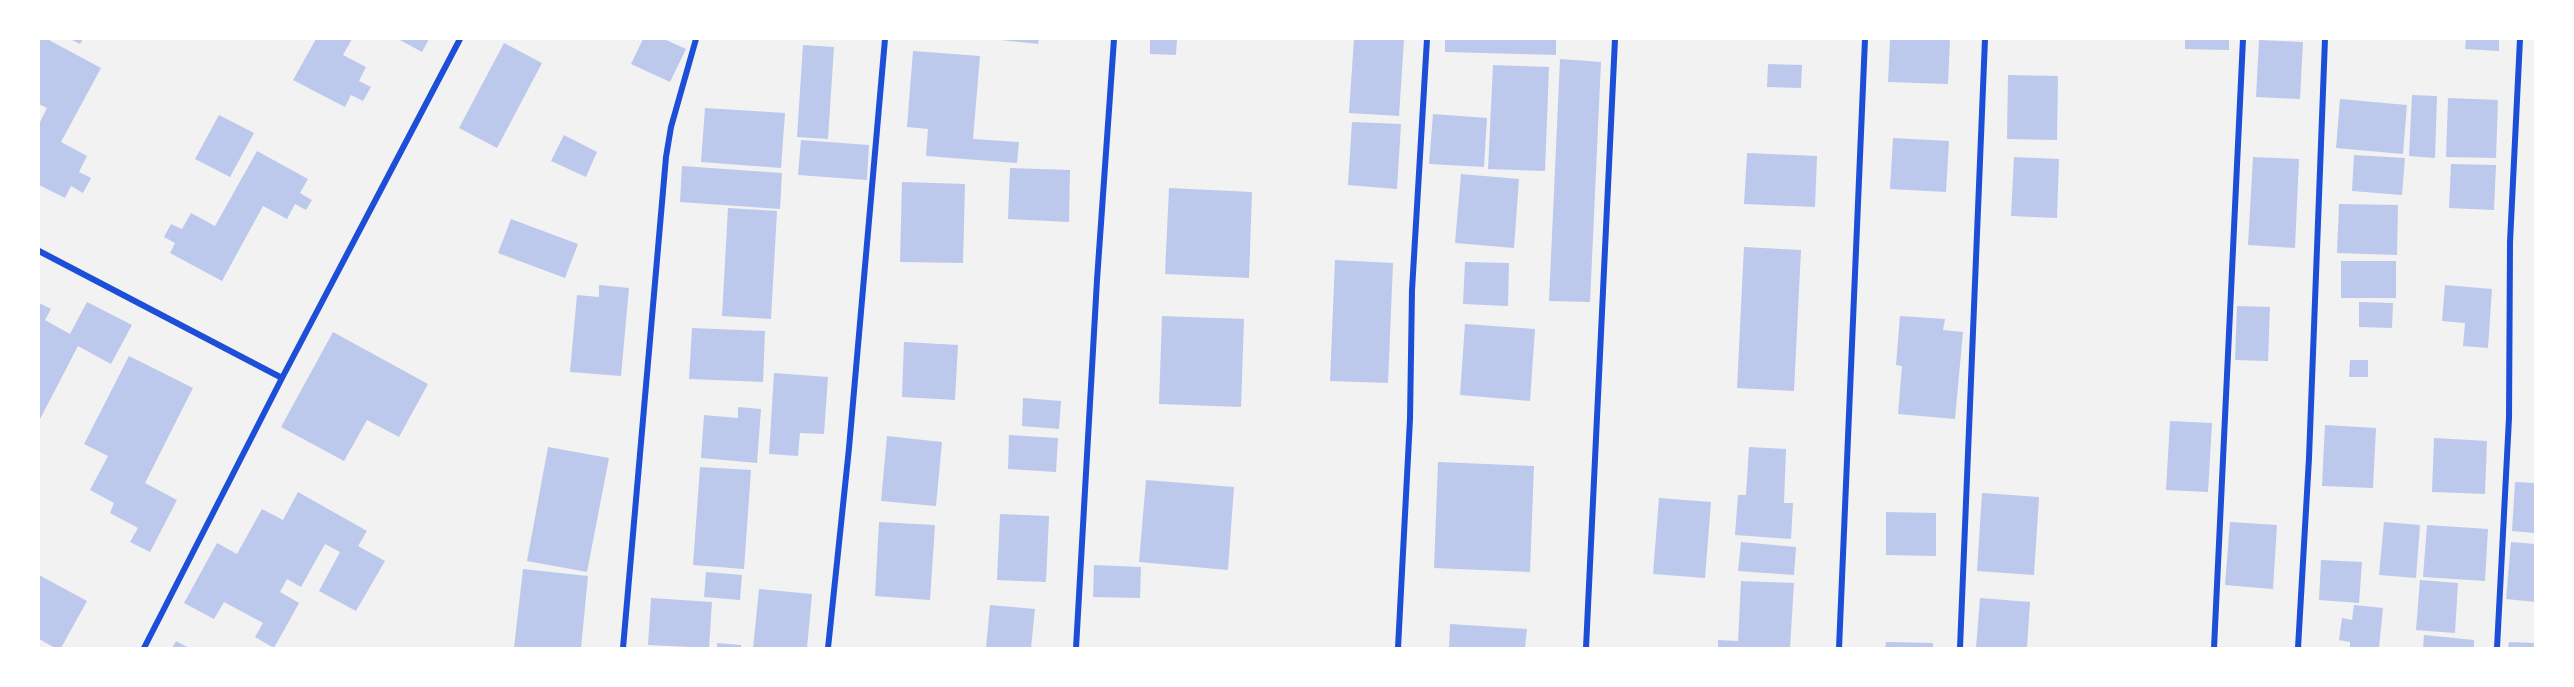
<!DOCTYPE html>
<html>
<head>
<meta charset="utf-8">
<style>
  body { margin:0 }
  #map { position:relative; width:2574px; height:687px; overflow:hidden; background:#f2f2f2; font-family:"Exo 2",sans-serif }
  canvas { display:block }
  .frame { position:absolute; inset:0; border:40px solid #fff; pointer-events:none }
</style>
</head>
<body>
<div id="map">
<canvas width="2574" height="687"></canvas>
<div class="frame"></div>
</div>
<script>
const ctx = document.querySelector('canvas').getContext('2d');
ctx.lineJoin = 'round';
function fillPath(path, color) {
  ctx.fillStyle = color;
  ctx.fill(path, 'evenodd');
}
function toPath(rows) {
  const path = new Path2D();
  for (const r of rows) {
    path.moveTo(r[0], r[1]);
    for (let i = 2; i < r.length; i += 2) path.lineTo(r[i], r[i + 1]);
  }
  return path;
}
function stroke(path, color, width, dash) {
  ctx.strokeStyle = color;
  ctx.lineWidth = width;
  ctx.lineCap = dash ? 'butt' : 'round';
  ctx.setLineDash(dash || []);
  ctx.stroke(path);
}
fillPath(toPath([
  [39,39,47,39,101,68,61,142,87,156,79,172,91,178,83,193,71,186,65,198,39,185,39,124,47,108,39,104],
  [70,39,83,39,80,44],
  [316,39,352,39,343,55,366,67,359,81,371,87,363,101,351,95,345,107,293,80],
  [398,39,429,39,422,52],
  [643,39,664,39,686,49,670,82,631,64],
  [991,39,1039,39,1038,44],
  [1150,39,1177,39,1176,55,1150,54],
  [1354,39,1404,39,1399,116,1349,113],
  [1445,39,1556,39,1556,55,1445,52],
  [1890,39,1950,39,1948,84,1888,82],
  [2185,39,2229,39,2229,50,2185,49],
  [2466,39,2499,39,2499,51,2465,49],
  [2259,40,2303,42,2300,99,2256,97],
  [504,43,542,63,497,148,459,128],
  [803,45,834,47,828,139,797,137],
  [913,51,980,56,973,139,1019,142,1017,163,926,156,928,129,907,127],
  [1560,59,1601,62,1590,302,1549,301],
  [1768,64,1802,65,1801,88,1767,87],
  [1493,65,1549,67,1545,171,1488,169],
  [2008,75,2058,76,2057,140,2007,139],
  [2412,95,2437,96,2435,158,2409,156],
  [2448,98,2498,100,2496,158,2446,157],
  [2340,99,2407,105,2403,154,2336,148],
  [705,108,785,113,781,168,701,162],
  [1433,114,1487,118,1484,167,1429,164],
  [219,115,254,133,230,177,195,159],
  [1352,122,1401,124,1397,189,1348,185],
  [564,135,597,152,586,177,551,161],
  [1893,138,1949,141,1946,192,1890,189],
  [801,140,869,145,867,180,798,175],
  [257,151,308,179,300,193,312,200,306,210,295,204,287,219,263,206,222,281,170,253,175,243,164,237,171,224,182,229,191,213,215,226],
  [1747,153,1817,156,1815,207,1744,204],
  [2354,155,2405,158,2402,195,2352,191],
  [2014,157,2059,159,2057,218,2011,216],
  [2253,157,2299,159,2295,248,2248,245],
  [2451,164,2496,165,2494,210,2449,208],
  [682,166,782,173,780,209,680,202],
  [1010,168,1070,170,1069,222,1008,219],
  [1461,174,1519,179,1514,248,1455,243],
  [902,182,965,184,963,263,900,262],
  [1169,188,1252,192,1249,278,1165,274],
  [2339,204,2398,205,2397,255,2337,253],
  [728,208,777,211,771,319,722,316],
  [511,219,578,244,565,278,498,253],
  [1744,247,1801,250,1794,391,1737,388],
  [1335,260,1393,263,1388,383,1330,381],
  [2341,261,2396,261,2396,298,2341,298],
  [1465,262,1509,263,1508,306,1463,304],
  [599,285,629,288,621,376,570,372,577,295,599,297],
  [2445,285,2492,289,2488,348,2463,346,2465,323,2442,321],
  [87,302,132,325,111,364,78,346,39,421,39,303,51,309,45,320,70,334],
  [2359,302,2393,303,2392,328,2359,327],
  [2237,306,2270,307,2268,361,2235,360],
  [1162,316,1244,319,1241,407,1159,404],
  [1900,316,1945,319,1943,330,1963,332,1955,419,1898,414,1902,366,1896,365],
  [1465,324,1535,329,1530,401,1460,395],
  [692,328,765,331,763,382,689,379],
  [333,332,428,384,399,437,367,420,344,461,281,427],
  [904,342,958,345,955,400,902,397],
  [129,356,193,388,145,483,177,500,150,552,130,542,138,528,110,513,114,503,90,490,108,456,84,444],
  [2350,360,2368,360,2368,377,2349,377],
  [774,373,828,377,824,434,800,433,798,456,769,454],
  [1023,398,1061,401,1059,429,1022,426],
  [738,407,761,409,757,463,701,458,704,415,738,418],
  [2170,421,2212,423,2208,492,2166,490],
  [2325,425,2376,428,2373,488,2322,486],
  [1009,435,1058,438,1056,472,1008,469],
  [887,436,942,442,936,506,881,501],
  [2434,438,2487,441,2485,494,2432,492],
  [548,447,609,458,587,572,527,561],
  [1749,447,1786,449,1784,503,1793,503,1791,539,1735,535,1738,495,1746,495],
  [1438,462,1534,466,1530,572,1434,568],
  [700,467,751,470,744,569,693,565],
  [1146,480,1234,487,1228,570,1139,562],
  [2515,482,2535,483,2535,533,2512,531],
  [298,492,367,531,358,546,385,561,356,611,319,591,340,552,325,544,301,587,287,579,280,592,299,603,274,648,255,637,263,623,224,602,214,619,184,603,217,543,237,554,262,509,283,520],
  [1982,493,2039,497,2034,575,1977,571],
  [1659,498,1711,502,1705,578,1653,574],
  [1886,512,1936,513,1936,556,1886,555],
  [1000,514,1049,516,1046,582,997,580],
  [879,522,935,525,930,600,875,596],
  [2230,522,2277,525,2273,589,2225,585],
  [2384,522,2420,525,2416,578,2379,575],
  [2427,525,2488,529,2485,581,2423,577],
  [1741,542,1796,547,1794,575,1738,571],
  [2511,542,2535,544,2535,602,2506,599],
  [2321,560,2362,562,2359,603,2319,600],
  [1094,565,1141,567,1140,598,1093,597],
  [523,569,588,576,581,648,514,648],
  [706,572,742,575,740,600,704,597],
  [39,575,87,601,61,648,55,648,39,639],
  [2420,580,2458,583,2455,633,2416,630],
  [1741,581,1794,583,1790,648,1718,648,1718,640,1738,641],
  [759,589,812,594,807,648,753,648],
  [651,598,712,602,709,648,648,645],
  [1980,598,2030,602,2027,648,1976,648],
  [990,605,1035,609,1031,648,986,648],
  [2354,605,2383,608,2379,648,2350,648,2350,642,2339,640,2342,618,2352,620],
  [1450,624,1527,629,1525,648,1449,648],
  [2424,635,2474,640,2474,648,2423,648],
  [176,641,189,648,172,648],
  [1886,642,1933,643,1933,648,1885,648],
  [2509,642,2535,643,2535,648,2508,648],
  [717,643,741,645,741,648,717,648]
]), '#bdc9ec');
stroke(toPath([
  [39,251,282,378],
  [144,648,282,378,460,39],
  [623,648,666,157,671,127,696,39],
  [828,648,849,448,885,39],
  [1076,648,1097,280,1114,39],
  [1398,648,1410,419,1412,290,1427,39],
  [1586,648,1615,39],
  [1839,648,1865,39],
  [1960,648,1985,39],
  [2214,648,2243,39],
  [2298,648,2309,458,2325,39],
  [2497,648,2509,418,2510,242,2520,39]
]), '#1d4ed8', 6);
</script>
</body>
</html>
